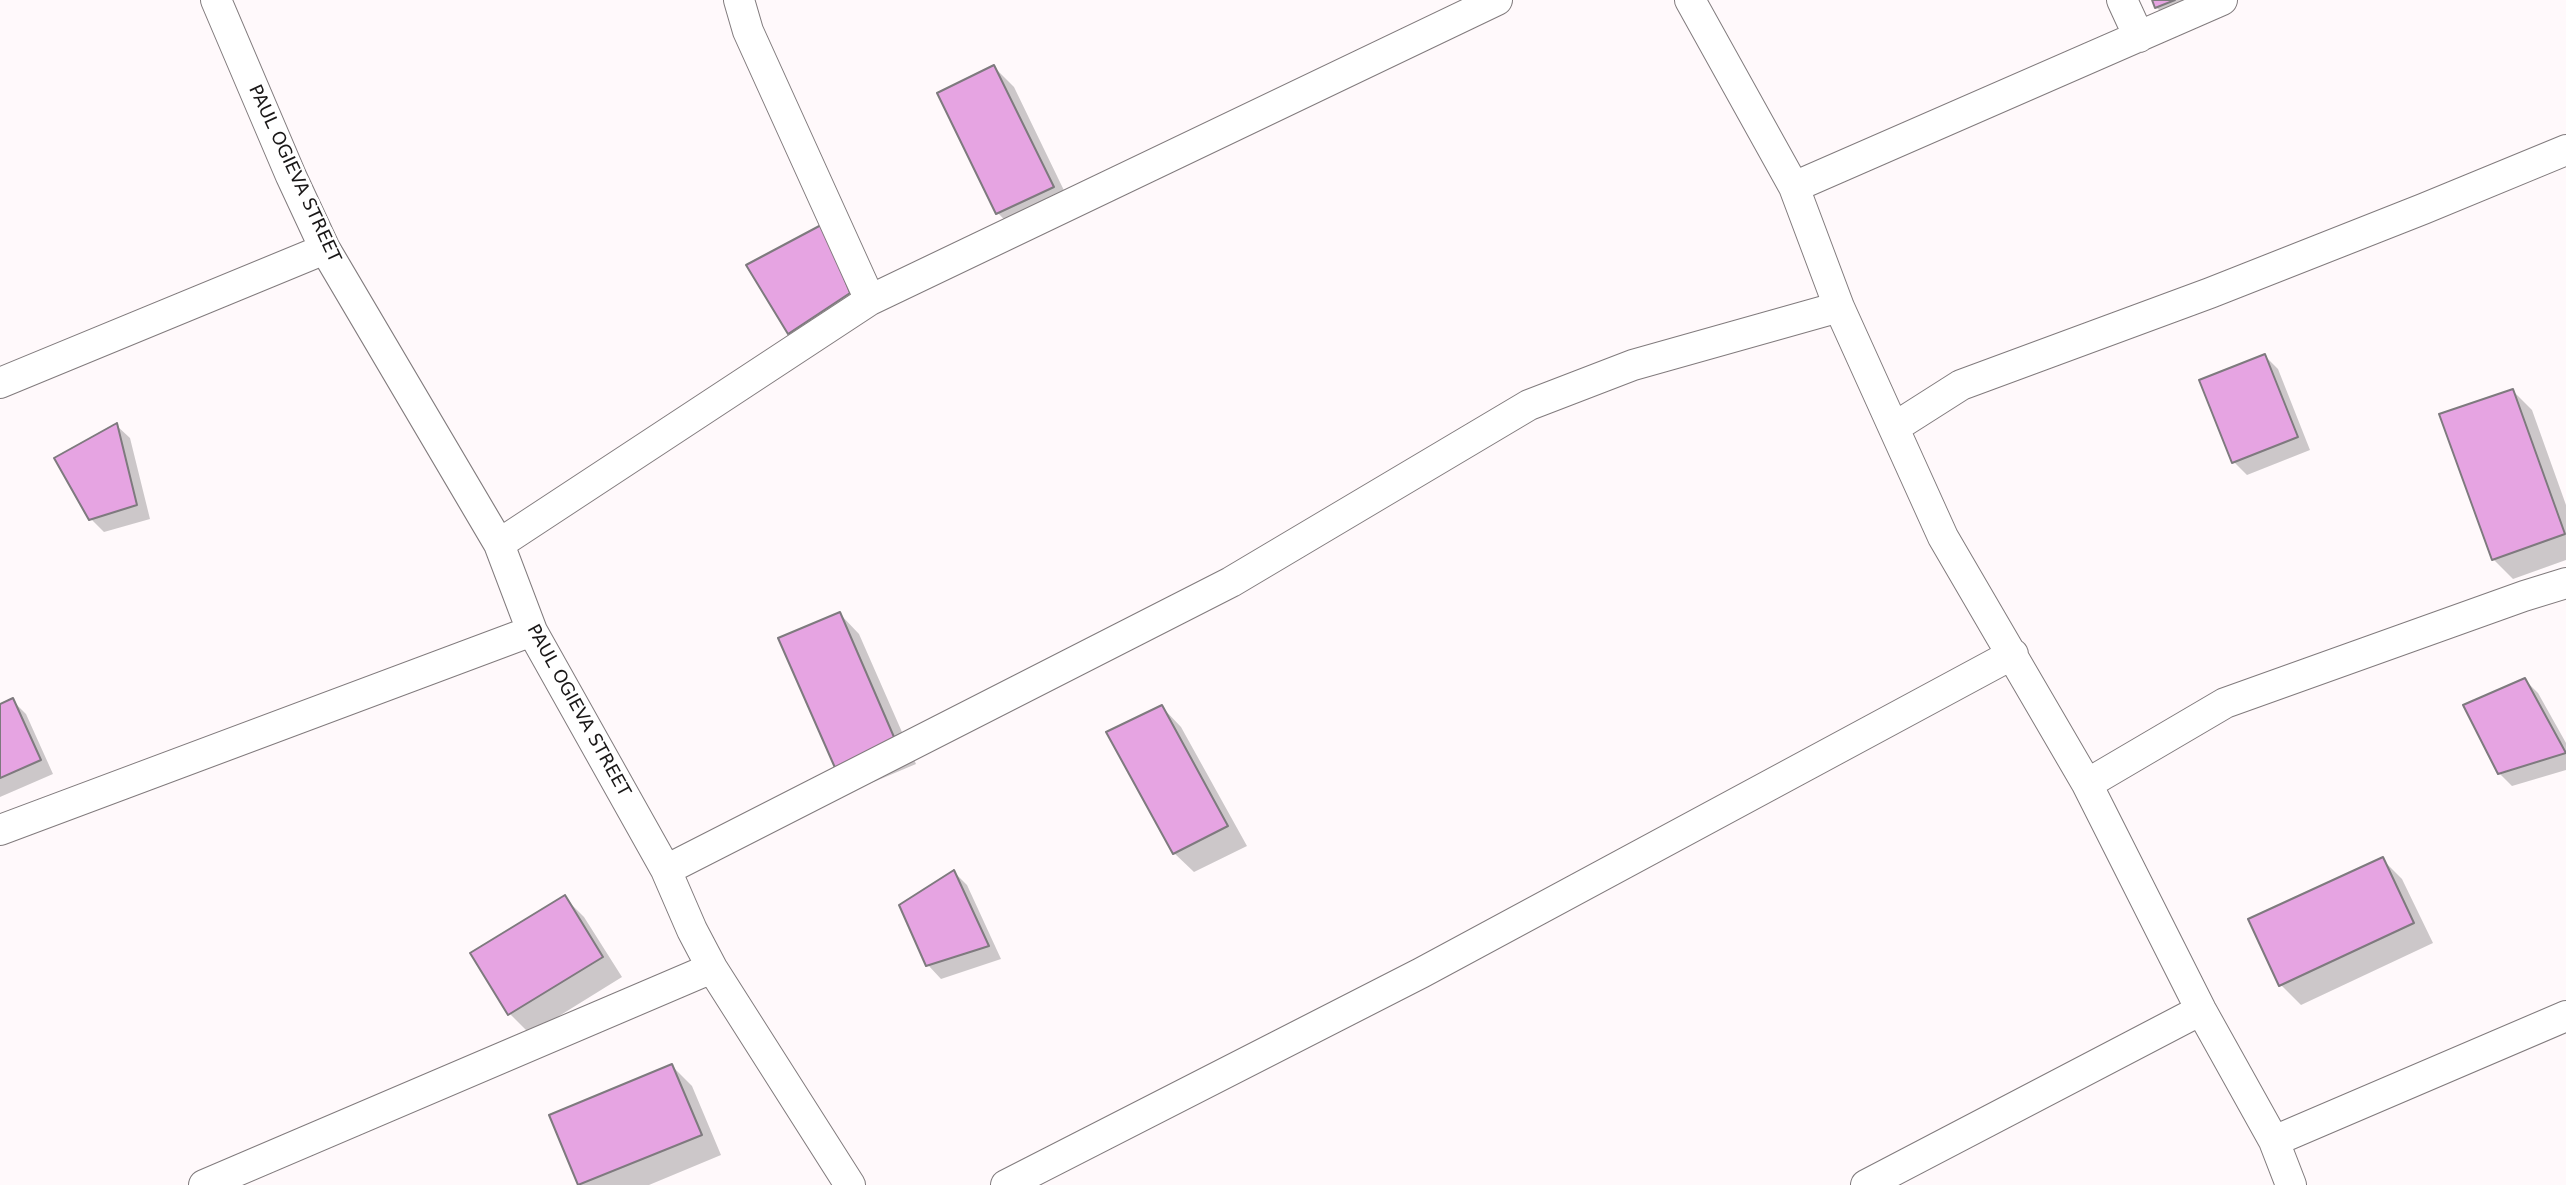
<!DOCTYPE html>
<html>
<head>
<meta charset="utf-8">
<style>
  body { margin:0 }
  canvas { display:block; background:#fff9fb }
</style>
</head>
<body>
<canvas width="2566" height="1185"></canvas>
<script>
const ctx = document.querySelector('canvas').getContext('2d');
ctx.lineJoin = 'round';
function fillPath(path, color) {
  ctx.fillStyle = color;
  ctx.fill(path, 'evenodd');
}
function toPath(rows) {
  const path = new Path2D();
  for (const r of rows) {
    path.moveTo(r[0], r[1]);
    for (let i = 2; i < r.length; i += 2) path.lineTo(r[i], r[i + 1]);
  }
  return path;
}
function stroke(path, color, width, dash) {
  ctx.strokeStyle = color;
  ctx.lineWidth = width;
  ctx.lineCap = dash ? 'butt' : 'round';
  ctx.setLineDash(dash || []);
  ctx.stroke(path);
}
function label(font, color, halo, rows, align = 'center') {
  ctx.font = font + ' "DejaVu Sans",sans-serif';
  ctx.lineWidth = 6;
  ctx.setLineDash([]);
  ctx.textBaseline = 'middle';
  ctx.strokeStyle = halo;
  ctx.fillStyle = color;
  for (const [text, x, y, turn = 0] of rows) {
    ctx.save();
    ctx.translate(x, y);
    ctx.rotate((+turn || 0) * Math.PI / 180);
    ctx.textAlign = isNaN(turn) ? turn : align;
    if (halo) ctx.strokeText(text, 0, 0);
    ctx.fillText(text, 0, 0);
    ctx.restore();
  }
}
fillPath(toPath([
  [2154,0,2230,0,2176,27,2156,7],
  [994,67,1014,87,1072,207,1017,233,998,213,939,93],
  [822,226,863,306,802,346,789,333],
  [2265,356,2278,369,2310,450,2247,475,2234,462],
  [2513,391,2532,410,2566,505,2566,560,2513,579,2493,559],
  [116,425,130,438,150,519,104,532,90,518],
  [840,614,859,634,916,764,857,789],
  [2525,680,2538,693,2566,743,2566,770,2512,786,2499,773],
  [12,700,26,714,53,774,0,797,0,706],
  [1162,707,1181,727,1247,846,1194,872,1174,853],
  [2382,859,2402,879,2433,943,2301,1005,2281,985],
  [954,872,967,885,1001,959,941,979,928,965,901,905],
  [564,897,584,917,622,977,530,1034,510,1014],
  [672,1066,692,1086,721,1155,649,1185,580,1185,551,1116]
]), '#0003');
const building = toPath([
  [2152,0,2175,0,2155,8,2152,0],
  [994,65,1054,187,996,214,937,93,994,65],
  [823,224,850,293,788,334,746,265,823,224],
  [2265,354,2298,437,2232,463,2199,380,2265,354],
  [2513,389,2565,534,2492,560,2439,414,2513,389],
  [117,423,137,505,89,520,54,458,117,423],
  [840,612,897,744,836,770,778,638,840,612],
  [2525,678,2566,753,2498,774,2463,705,2525,678],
  [13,698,41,760,0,778,0,704,13,698],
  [1162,705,1228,826,1173,854,1106,732,1162,705],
  [2383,857,2414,923,2279,986,2248,919,2383,857],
  [954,870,989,946,926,966,899,905,954,870],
  [565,895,603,957,508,1015,470,953,565,895],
  [672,1064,702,1135,578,1185,549,1115,672,1064]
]);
fillPath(building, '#e6a4e2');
stroke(building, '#7e7a7e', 2);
const minor = toPath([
  [216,0,291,176,325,249,499,544,532,631,666,870,692,930,712,968,850,1185],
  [739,0,748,31,870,300],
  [1690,0,1794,187,1839,307,1943,537,2087,784,2201,1010,2274,1141,2291,1185],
  [2122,0,2139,37],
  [1794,187,2222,0],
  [0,383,325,249],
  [1895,427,1961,385,2210,293,2423,209,2566,150],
  [499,544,870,300,1497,0],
  [2087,784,2225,703,2524,596,2566,583],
  [0,830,532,631],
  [666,870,1231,582,1529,405,1633,365,1839,307],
  [2274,1141,2566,1016],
  [204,1185,712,968],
  [1006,1185,1421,973,2013,654],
  [1866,1185,2201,1010]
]);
stroke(minor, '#817b7d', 32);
stroke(minor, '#fff', 30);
label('18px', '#191717', '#fff', [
  ["PAUL OGIEVA STREET",294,174,65],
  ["PAUL OGIEVA STREET",578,711,61]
]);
</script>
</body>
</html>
